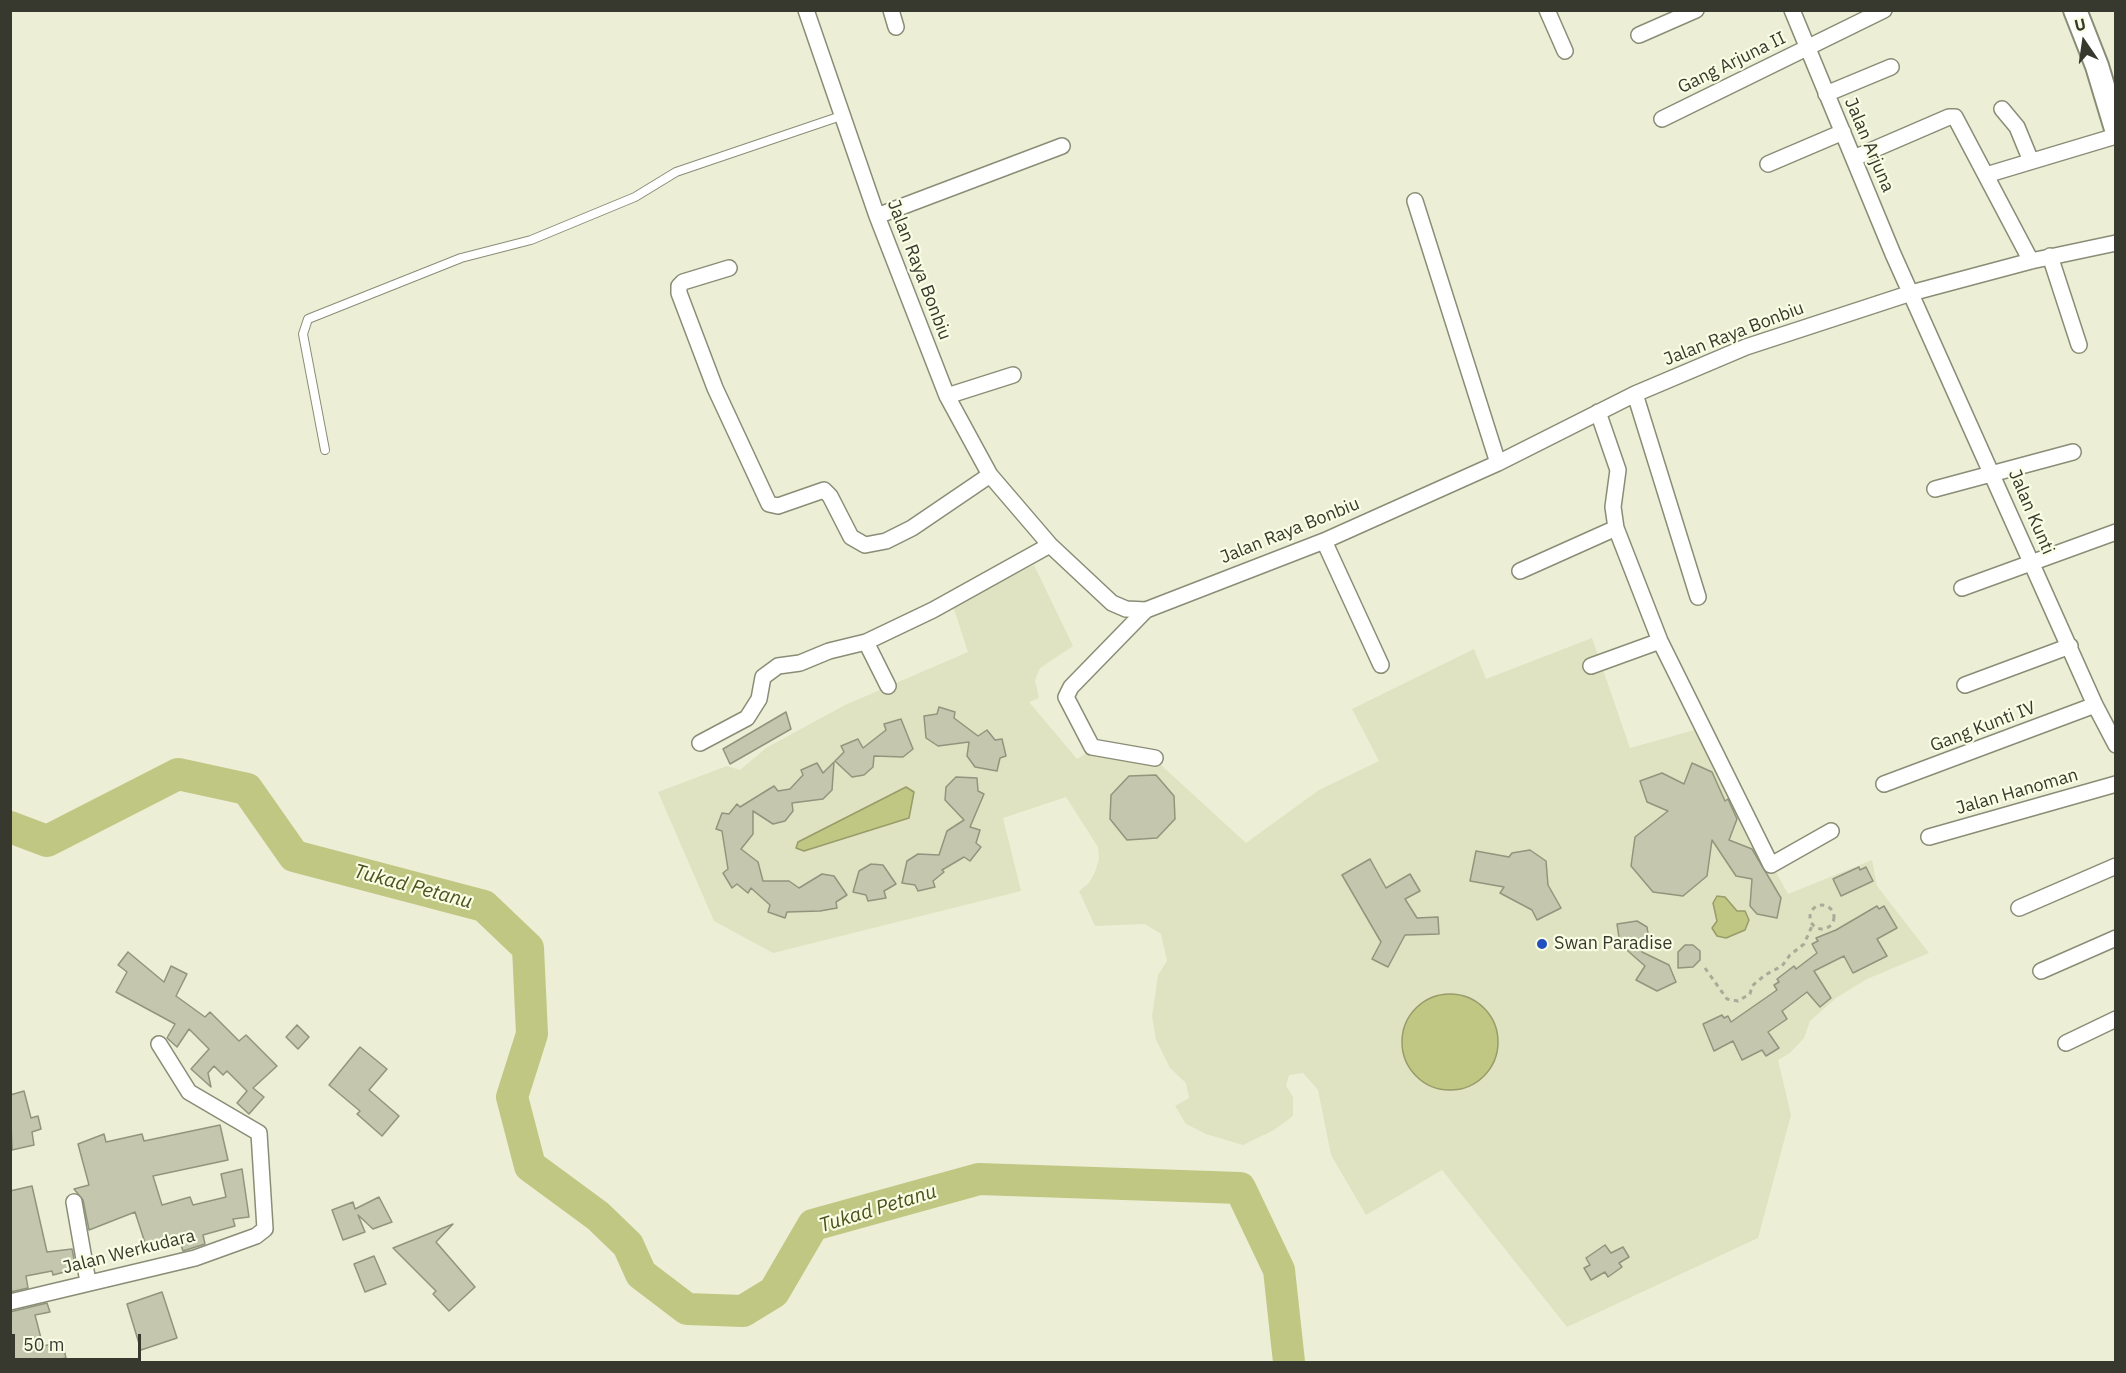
<!DOCTYPE html>
<html>
<head>
<meta charset="utf-8">
<style>
  body { margin:0 }
  #map { position:relative; width:2126px; height:1373px; overflow:hidden; background:#ecefd6; font-family:"IBM Plex Sans",sans-serif }
  canvas { display:block }
  .frame { position:absolute; inset:0; border:12px solid #37392f; pointer-events:none }
  .north { position:absolute; left:2054px; top:12px; width:60px; height:60px; -webkit-text-stroke:4px #f9fde3; paint-order:stroke; rotate:347deg; font-size:16px; font-weight:700; line-height:24px; text-align:center; color:#37392f }
  .north::after { content:''; display:block; margin:auto; width:21px; height:27px; background:#37392f; clip-path:polygon(50% 0,100% 100%,50% 72%,0 100%) }
  .scale { position:absolute; left:12px; top:1334px; width:129px; height:27px; box-sizing:border-box; border:3px solid #37392f; border-top:0; padding-left:8px; font-size:18px; line-height:21px; white-space:nowrap; color:#37392f; -webkit-text-stroke:4px #f9fde3; paint-order:stroke }
</style>
</head>
<body>
<div id="map">
<canvas width="2126" height="1373"></canvas>
<div class="frame"></div>
<div class="north">U</div>
<div class="scale">50 m</div>
</div>
<script>
const ctx = document.querySelector('canvas').getContext('2d');
ctx.lineJoin = 'round';
function fillPath(path, color) {
  ctx.fillStyle = color;
  ctx.fill(path, 'evenodd');
}
function toPath(rows) {
  const path = new Path2D();
  for (const r of rows) {
    if (r.length === 3) {
      path.moveTo(r[0] + r[2], r[1]);
      path.arc(r[0], r[1], r[2], 0, 2 * Math.PI);
      continue;
    }
    path.moveTo(r[0], r[1]);
    for (let i = 2; i < r.length; i += 2) path.lineTo(r[i], r[i + 1]);
  }
  return path;
}
function stroke(path, color, width, dash) {
  ctx.strokeStyle = color;
  ctx.lineWidth = width;
  ctx.lineCap = dash ? 'butt' : 'round';
  ctx.setLineDash(dash || []);
  ctx.stroke(path);
}
function label(font, color, halo, rows, align = 'center') {
  ctx.font = font + ' "IBM Plex Sans",sans-serif';
  ctx.lineWidth = 4.5;
  ctx.setLineDash([]);
  ctx.textBaseline = 'middle';
  ctx.strokeStyle = halo;
  ctx.fillStyle = color;
  for (const [text, x, y, turn = 0] of rows) {
    ctx.save();
    ctx.translate(x, y);
    ctx.rotate((+turn || 0) * Math.PI / 180);
    ctx.textAlign = isNaN(turn) ? turn : align;
    if (halo) ctx.strokeText(text, 0, 0);
    ctx.fillText(text, 0, 0);
    ctx.restore();
  }
}
fillPath(toPath([
  [1034,565,1073,646,1040,668,1035,680,1039,698,1029,702,1077,759,1088,752,1161,765,1246,843,1319,790,1379,761,1352,709,1474,649,1486,679,1592,638,1630,748,1698,729,1788,894,1872,860,1877,886,1929,953,1867,979,1836,998,1810,1021,1804,1038,1790,1053,1778,1060,1791,1115,1758,1238,1567,1327,1442,1170,1366,1215,1331,1155,1318,1090,1303,1073,1289,1075,1286,1086,1293,1097,1293,1116,1274,1130,1243,1145,1206,1134,1186,1124,1175,1106,1189,1098,1186,1083,1170,1068,1156,1040,1152,1016,1158,975,1167,961,1161,934,1145,924,1095,926,1079,891,1089,883,1095,872,1099,859,1098,847,1066,797,1003,818,1021,891,773,953,714,921,658,792,727,766,740,770,766,748,845,705,968,652,953,606]
]), '#dfe3c2');
const water = toPath([
  [906,787,914,792,909,818,804,851,796,848,798,842,906,787],
  [1717,896,1725,897,1737,911,1745,911,1749,920,1745,930,1726,938,1717,936,1712,928,1717,921,1713,903,1717,896],
  [1450,1042,48]
]);
fillPath(water, '#c0c782');
stroke(water, '#979c69', 1.5);
stroke(toPath([
  [10,827,47,841,178,774,247,789,294,856,484,906,528,948,532,1034,512,1097,530,1166,598,1216,628,1245,641,1274,687,1309,743,1311,774,1292,813,1225,979,1179,1240,1188,1279,1270,1289,1362]
]), '#c0c782', 32);
const building = toPath([
  [939,707,955,712,954,718,978,736,987,730,995,740,1002,739,1006,756,1000,758,997,771,975,767,967,756,969,742,938,746,926,738,924,716,937,714,939,707],
  [786,712,791,729,730,764,723,749,786,712],
  [901,719,913,749,903,757,874,756,873,767,864,775,852,777,835,761,844,752,841,746,858,739,863,748,886,730,884,724,901,719],
  [834,762,832,790,823,799,792,803,793,811,785,821,773,824,753,811,753,834,741,849,758,862,763,881,789,881,799,888,822,874,834,876,847,895,836,902,837,908,820,911,787,912,785,918,768,912,770,905,751,888,748,893,737,884,732,888,723,873,728,869,722,831,716,829,722,813,729,814,737,804,740,807,774,786,778,791,790,789,803,775,801,770,817,763,823,773,834,762],
  [1692,763,1712,772,1725,801,1728,799,1737,819,1729,840,1752,849,1781,898,1777,918,1757,914,1750,906,1752,879,1736,876,1712,840,1707,876,1683,896,1653,892,1631,866,1635,837,1668,811,1647,802,1640,781,1662,773,1684,784,1692,763],
  [1156,775,1174,796,1175,819,1157,838,1127,840,1110,819,1111,795,1129,776,1156,775],
  [956,777,977,778,978,791,984,794,970,827,980,830,976,843,981,847,970,861,964,857,942,870,944,872,933,881,935,887,918,891,915,885,902,883,907,861,918,854,939,855,947,831,964,820,945,800,946,787,956,777],
  [1530,850,1546,861,1548,885,1561,908,1537,920,1532,910,1500,893,1504,887,1470,881,1476,851,1509,857,1512,853,1530,850],
  [1370,859,1386,888,1410,874,1420,891,1405,899,1417,918,1438,917,1439,934,1405,935,1388,967,1372,959,1381,942,1342,875,1370,859],
  [871,864,883,865,896,884,884,891,886,898,868,901,866,895,853,892,859,871,871,864],
  [1859,867,1860,870,1866,867,1873,881,1841,896,1833,879,1859,867],
  [1877,906,1879,909,1884,906,1897,928,1877,939,1887,956,1853,973,1844,956,1814,971,1831,998,1820,1007,1807,992,1782,1011,1787,1019,1768,1032,1779,1048,1766,1056,1762,1050,1742,1060,1733,1041,1714,1051,1703,1024,1722,1015,1724,1018,1728,1016,1731,1022,1777,990,1774,985,1779,982,1777,979,1794,966,1796,969,1817,953,1812,944,1818,941,1816,938,1836,930,1877,906],
  [1637,921,1647,927,1649,940,1642,952,1669,965,1676,982,1657,991,1636,980,1645,966,1620,944,1617,924,1637,921],
  [1685,945,1693,945,1700,951,1700,960,1693,967,1678,968,1678,952,1685,945],
  [128,952,164,982,171,966,187,974,176,996,205,1017,210,1012,239,1041,246,1035,277,1066,253,1088,264,1097,249,1114,237,1103,247,1091,227,1071,223,1075,214,1066,208,1073,211,1087,191,1069,209,1049,189,1029,177,1047,167,1038,175,1024,116,992,127,972,118,965,128,952],
  [297,1025,309,1037,298,1049,286,1037,297,1025],
  [360,1047,387,1069,369,1090,399,1116,382,1136,357,1114,360,1111,329,1085,360,1047],
  [24,1091,31,1118,38,1116,41,1129,32,1132,34,1145,12,1150,10,1095,24,1091],
  [220,1125,228,1160,153,1176,162,1205,190,1197,193,1205,226,1197,221,1174,242,1169,249,1217,233,1219,235,1226,203,1235,205,1244,183,1251,179,1239,147,1249,135,1212,89,1230,83,1200,74,1189,89,1185,78,1144,104,1134,106,1142,142,1134,144,1141,220,1125],
  [32,1186,47,1252,72,1249,76,1269,53,1275,52,1271,26,1276,28,1288,10,1292,10,1191,32,1186],
  [379,1197,392,1222,373,1229,358,1215,365,1232,343,1240,332,1210,353,1202,355,1209,379,1197],
  [453,1224,436,1242,475,1287,449,1311,433,1294,436,1291,393,1248,453,1224],
  [1605,1245,1611,1253,1623,1247,1629,1257,1619,1263,1622,1267,1608,1277,1605,1272,1591,1280,1584,1268,1590,1265,1586,1258,1605,1245],
  [374,1256,386,1284,365,1292,354,1264,374,1256],
  [162,1292,177,1338,141,1350,127,1304,162,1292],
  [47,1303,50,1312,35,1315,43,1346,62,1342,66,1358,44,1362,10,1362,10,1312,47,1303]
]);
fillPath(building, '#c4c7ae');
stroke(building, '#91957d', 1.5);
const lane = toPath([
  [325,450,303,334,308,319,461,258,531,240,635,197,676,172,841,116]
]);
const street = toPath([
  [806,10,877,216,947,396,990,475,1050,545,1112,603,1126,609,1146,610,1324,541,1498,463,1635,394,1746,347,1911,293,2031,261,2116,243],
  [891,10,896,27],
  [1547,10,1565,51],
  [1792,10,1893,254,2095,705,2116,745],
  [1639,35,1696,10],
  [1826,94,1891,67],
  [2002,109,2017,127,2031,161],
  [1662,119,1884,10],
  [1854,158,1949,117,1955,117,2031,261],
  [1768,164,1843,132],
  [1986,175,2116,136],
  [1415,201,1498,463],
  [877,216,1062,146],
  [2050,256,2079,345],
  [729,268,683,282,679,286,679,293,715,388,769,504,778,506,824,490,830,496,851,537,865,545,886,541,912,528,990,475],
  [1635,394,1698,597],
  [947,396,1013,375],
  [1598,412,1618,470,1613,507,1616,528,1660,641,1771,865,1831,831],
  [1935,489,2073,452],
  [1324,541,1381,665],
  [1520,571,1616,528],
  [1962,588,2116,532],
  [1146,610,1071,687,1066,697,1092,747,1155,758],
  [866,642,888,686],
  [1591,666,1660,641],
  [1965,685,2070,646],
  [700,743,747,718,759,699,763,677,778,666,800,663,829,651,866,642,933,610,1050,545],
  [1884,784,2095,705],
  [1929,837,2116,784],
  [2019,908,2116,866],
  [2041,971,2116,938],
  [2066,1043,2116,1019],
  [74,1202,88,1282],
  [10,1302,195,1258,256,1236,265,1229,259,1133,189,1092,159,1044]
]);
const secondary = toPath([
  [2075,10,2097,66,2116,129]
]);
stroke(lane, '#8a8d76', 10);
stroke(street, '#8a8d76', 18);
stroke(secondary, '#8a8d76', 26);
stroke(toPath([
  [1822,917,12],
  [1705,968,1727,999,1738,1001,1750,994,1752,986,1765,975,1782,966,1790,955,1804,944,1812,926]
]), '#a9ab98', 3, [4.5, 4.5]);
stroke(lane, '#fff', 8);
stroke(street, '#fff', 15);
stroke(secondary, '#fff', 22);
for (const [x, y, r, color] of [
  [1542,944,6,"#2250be"]
]) {
  const dot = new Path2D();
  dot.arc(x, y, r, 0, 2 * Math.PI);
  ctx.fillStyle = color;
  ctx.fill(dot);
  stroke(dot, '#f9fde3', 2);
}
label('18px', '#37392f', '#f9fde3', [
  ["Gang Arjuna II",1732,63,-26],
  ["Jalan Arjuna",1869,145,67],
  ["Jalan Raya Bonbiu",919,270,69],
  ["Jalan Raya Bonbiu",1734,334,-21],
  ["Jalan Kunti",2031,512,67],
  ["Jalan Raya Bonbiu",1290,531,-22],
  ["Gang Kunti IV",1983,727,-21],
  ["Jalan Hanoman",2017,792,-16],
  ["Jalan Werkudara",129,1252,-14]
]);
label('18px', '#37392f', '#f9fde3', [
  ["Swan Paradise",1554,944]
], 'left');
label('italic 20px', '#4c511e', '#f9fde3', [
  ["Tukad Petanu",413,887,15],
  ["Tukad Petanu",878,1209,-17]
]);
</script>
</body>
</html>
